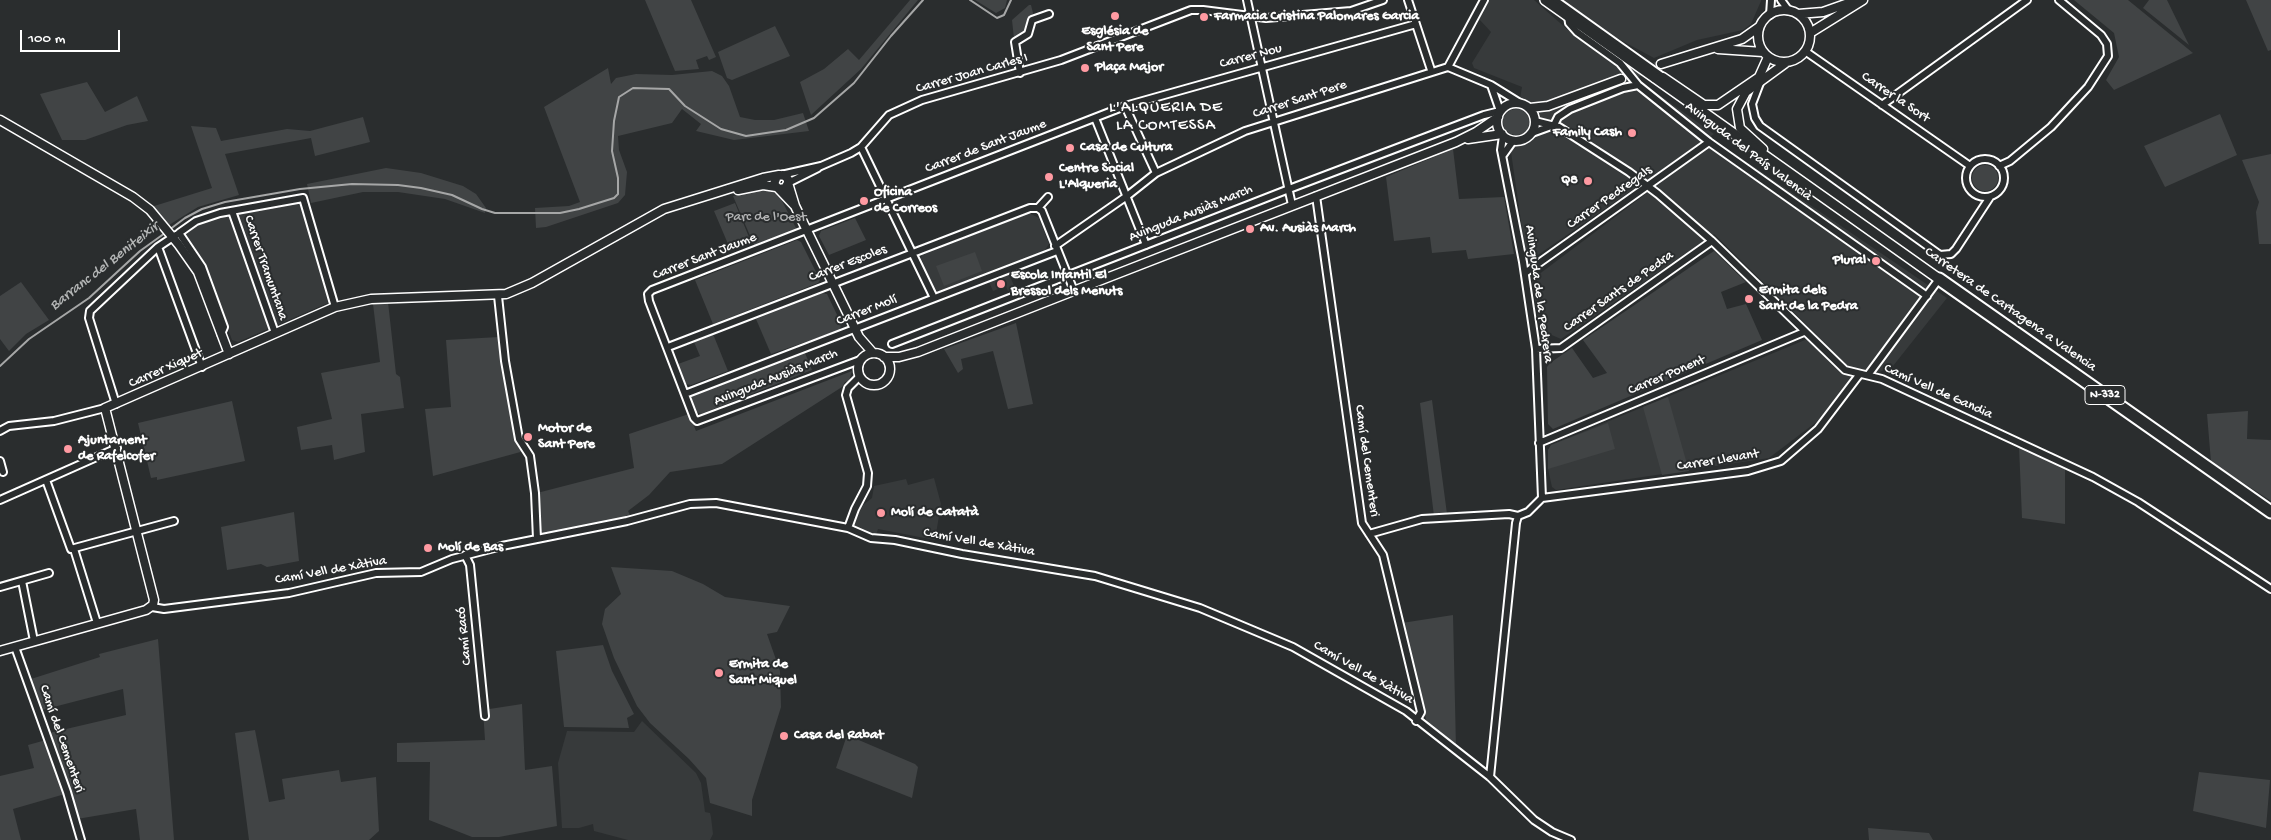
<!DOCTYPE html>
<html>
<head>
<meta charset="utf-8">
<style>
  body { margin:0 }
  #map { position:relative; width:2271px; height:840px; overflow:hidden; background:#2a2d2e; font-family:"Gochi Hand",sans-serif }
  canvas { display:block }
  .scale { position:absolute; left:20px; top:30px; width:100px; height:22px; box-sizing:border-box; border:2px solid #fff; border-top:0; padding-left:6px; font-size:15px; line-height:18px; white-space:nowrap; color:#fff; -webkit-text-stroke:4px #2a2d2e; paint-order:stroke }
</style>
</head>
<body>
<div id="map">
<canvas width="2271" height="840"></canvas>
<div class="scale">100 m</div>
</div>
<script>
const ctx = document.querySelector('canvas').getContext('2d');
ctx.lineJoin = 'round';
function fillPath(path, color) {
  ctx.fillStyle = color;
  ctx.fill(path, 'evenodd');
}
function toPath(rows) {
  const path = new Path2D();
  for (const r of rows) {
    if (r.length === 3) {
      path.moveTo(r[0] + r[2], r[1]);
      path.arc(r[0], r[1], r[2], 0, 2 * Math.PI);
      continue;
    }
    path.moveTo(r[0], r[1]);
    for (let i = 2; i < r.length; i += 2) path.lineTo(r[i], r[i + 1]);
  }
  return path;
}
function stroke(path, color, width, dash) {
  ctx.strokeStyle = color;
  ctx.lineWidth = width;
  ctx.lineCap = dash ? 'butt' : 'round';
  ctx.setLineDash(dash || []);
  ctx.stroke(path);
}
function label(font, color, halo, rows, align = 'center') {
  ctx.font = font + ' "Gochi Hand",sans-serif';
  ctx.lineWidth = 4;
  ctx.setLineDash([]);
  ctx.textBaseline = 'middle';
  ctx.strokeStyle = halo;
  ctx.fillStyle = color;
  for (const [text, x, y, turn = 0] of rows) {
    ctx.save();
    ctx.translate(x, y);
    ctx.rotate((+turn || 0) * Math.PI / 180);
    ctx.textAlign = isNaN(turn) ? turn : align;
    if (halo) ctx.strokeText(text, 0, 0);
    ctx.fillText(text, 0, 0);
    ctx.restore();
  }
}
fillPath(toPath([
  [1487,0,1534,0,1568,30,1714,134,1532,259,1526,256,1511,152,1522,87,1474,68,1472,63,1491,32,1479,19],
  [1563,0,1761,0,1761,1,1751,24,1743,30,1697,40,1654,58,1615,37],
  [1716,141,1947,298,1893,366,1847,387,1819,420,1769,458,1556,490,1552,487,1548,469,1548,450,1551,445,1817,335,1714,234,1561,339,1540,330,1532,282,1534,278],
  [301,202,328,303,238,342,232,340,204,263,184,234,202,222,223,216],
  [1029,213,1039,218,1049,244,1045,250,939,291,934,289,920,260,922,255],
  [1009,274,1015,288,1008,291,1006,286,993,291,989,282],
  [934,478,941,504,935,540,878,529,876,535,864,532,853,525,859,508,872,498,874,486,906,479,908,485],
  [642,721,696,773,701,783,705,812,710,813,711,817,713,834,710,840,628,840,594,831,593,824,579,828,562,828,558,763,567,731,634,732]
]), '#373a3b');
fillPath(toPath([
  [645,0,691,0,716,57,709,60,707,56,696,60,699,69,675,71],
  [910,0,918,0,861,69,811,115,800,82,824,69,848,49,859,60],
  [975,0,1007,0,1005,8,996,13],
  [2074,0,2128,0,2193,53,2114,90,2106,80,2119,57,2114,33],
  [2149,0,2167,0,2189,45,2143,8],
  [2246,0,2271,0,2271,50,2268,51],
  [1029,5,1031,5,1033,13,1026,33,1014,39,1012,20],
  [775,26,790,56,732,80,727,78,718,52],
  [608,68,611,84,616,78,636,74,672,75,712,71,722,76,729,86,740,117,755,120,774,120,803,113,809,131,734,140,696,131,701,124,682,109,672,123,618,136,619,150,627,172,625,195,618,203,546,227,536,228,535,208,569,206,580,202,544,107],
  [87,82,105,112,137,96,148,121,127,125,85,140,62,140,40,94],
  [1516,122,13],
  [2220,114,2237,155,2165,187,2144,146],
  [363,117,370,142,315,156,311,138,225,154,239,195,198,207,169,225,151,207,212,188,191,126,216,128,221,141,287,129,310,131],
  [1453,149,1459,199,1504,197,1514,254,1468,259,1466,250,1432,253,1430,237,1394,241,1386,177],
  [2271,154,2271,244,2259,244,2256,212,2259,202,2242,160],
  [1985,178,13],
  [386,168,421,173,463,186,476,194,486,208,485,213,445,199,398,192,363,192,311,203,307,184],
  [765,189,776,194,781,199,797,230,754,245,733,196],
  [735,203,751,242,731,251,714,211],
  [855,218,866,240,829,255,819,236,821,231],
  [797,240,801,242,820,280,818,283,713,324,695,280],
  [1714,251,1746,282,1721,292,1727,309,1746,304,1762,340,1553,429,1548,424,1547,367,1550,363,1572,348,1593,378,1607,373,1583,340],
  [975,252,982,271,944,286,936,266],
  [21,282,49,320,26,334,9,351,0,339,0,296],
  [822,293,827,294,841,323,840,330,771,354,756,319],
  [388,302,396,374,400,377,404,408,361,414,365,452,334,460,332,445,301,450,297,427,332,419,321,373,380,362,373,304],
  [1016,323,1033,404,1008,409,993,351,961,359,963,369,958,373,944,349],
  [713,334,728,371,691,385,686,384,678,364,700,356,694,342],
  [499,337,508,397,515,432,524,451,433,476,425,409,451,407,446,340],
  [805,353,812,370,701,414,697,412,691,398,693,395],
  [852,371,849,381,845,382,842,387,722,464,670,472,649,495,628,511,631,517,592,527,542,534,538,525,537,493,634,468,629,434,689,414,696,431],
  [1668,397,1689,471,1662,475,1643,407],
  [1432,400,1447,514,1434,516,1420,403],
  [232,401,245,461,157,480,157,477,151,478,138,423],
  [2248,411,2247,439,2271,440,2271,501,2211,462,2207,414],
  [1608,423,1615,449,1548,469,1548,450,1551,445],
  [2019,446,2065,468,2065,524,2022,518],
  [294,512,299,561,267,567,261,564,227,570,221,527],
  [611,567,672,571,703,584,725,597,790,606,777,632,767,634,780,671,781,707,752,800,752,816,710,803,706,778,689,759,650,723,637,706,614,658,602,624,605,609,621,594],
  [1453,615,1456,748,1428,727,1402,623],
  [158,639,174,840,140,840,136,809,77,819,49,733,126,715,123,689,42,710,31,679,100,657,99,654],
  [603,645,612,671,634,714,627,718,629,728,564,727,556,651],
  [522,704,525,770,552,766,557,826,499,837,472,837,429,820,430,762,397,762,397,743,485,740,483,710],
  [255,730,269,802,285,799,282,779,339,770,341,782,376,777,379,831,369,840,249,840,235,733],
  [847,735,915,764,918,767,912,798,836,768],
  [46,740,65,794,13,809,21,840,0,840,0,776,34,768,28,745],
  [2199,772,2270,780,2266,828,2193,811],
  [1868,828,1929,833,1933,840,1869,840]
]), '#414445');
stroke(toPath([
  [970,0,997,18,1004,15,1011,0],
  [169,230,185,218,202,209,225,202,300,189,352,184,398,185,421,188,452,195,482,209,495,213,560,213,579,209,614,198,618,194,618,178,612,151,614,121,619,97,633,88,669,89,685,106,721,129,746,136,786,130,814,118,854,83,891,36,923,0],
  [0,366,29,339,89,298,140,251,165,233]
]), '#a6a7a7', 2);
stroke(toPath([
  [1621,79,1661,64]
]), '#3f4243', 8, [8, 4]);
const minor = toPath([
  [1247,0,1292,205],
  [1408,0,1431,70],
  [1555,0,1663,77],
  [1781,0,1789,11],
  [1770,15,1771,0],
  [1568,16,1569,23,1577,32,1620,63,1638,85,1709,142,1927,296],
  [1805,51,1970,166],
  [1448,67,1484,0],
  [1020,73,1015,42,1028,34,1032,20,1049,14],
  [1760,83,1752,104,1755,118,1760,126,1940,255,1951,254,1956,249,1990,197],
  [1882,105,2027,0],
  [1125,106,1156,173],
  [1095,118,1146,245],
  [1535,121,1559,127,1629,172,1658,194,1712,241,1845,370,1882,379,2093,477,2138,502,2271,589],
  [1554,125,1558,117,1570,109,1623,88,1638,85],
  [1532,133,1554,125],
  [1503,136,1501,150,1523,262,1536,349,1542,498],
  [861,147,934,298],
  [1503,155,1513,141],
  [1985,178,19],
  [1999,166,2010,161,2051,127,2088,87,2108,56,2107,44,2101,35,2059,0],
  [781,175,821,166,851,153,861,147,889,115,922,100,1061,60,1191,10,1203,10,1266,18,1351,11,1383,0],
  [788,183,818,168],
  [1316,196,1362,523,1383,555,1421,712,1416,721],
  [1038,208,1042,211,1074,291],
  [1038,208,1048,197],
  [232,211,275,333],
  [1055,246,1127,196,1156,173,1245,131,1448,67,1491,85],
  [158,247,202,367],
  [1525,273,1709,142],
  [498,296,505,361,519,439,530,456,535,493,537,539],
  [221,334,224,327,202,267,179,233,196,221,220,213,303,198,335,307],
  [892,344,1289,189,1484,115,1500,111,1491,85,1520,103],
  [668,347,1030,208,1038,208],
  [1536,349,1561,348,1712,241],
  [860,360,697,421,694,418,649,301,648,294,652,290,1125,106,1416,24],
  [1868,375,1939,279],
  [685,394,1057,251],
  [116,404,89,318,90,311,158,247,176,235],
  [0,431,9,426,54,421,105,408],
  [1539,443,1804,332],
  [0,461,3,472],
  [46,480,71,549,174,521],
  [1542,498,1748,471,1781,461,1818,429,1859,375],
  [0,500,117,448],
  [848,528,855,509,867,486,868,473,846,395,848,388,859,377],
  [1369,534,1422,519,1509,514,1518,516,1528,512,1542,498],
  [74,549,97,623],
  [465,555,470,565,485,716],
  [22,581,34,641],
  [0,587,49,573],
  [152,607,164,609,289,593,376,573,421,572,452,559,502,546,627,521,690,504,716,503,848,528,871,538,895,540,962,554,1095,576,1200,608,1293,647,1406,711,1490,777,1534,820,1552,832,1571,840],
  [15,647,67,792,81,840],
  [1490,777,1516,523,1518,516]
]);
const tertiary = toPath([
  [1784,36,26],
  [1798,14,1823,12,1854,1],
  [1810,33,1863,0],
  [1718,49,1763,52],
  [1661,64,1742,39,1759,27],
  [1655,78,1663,77,1704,105,1718,105,1759,77,1768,57],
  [1516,122,19],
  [1530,108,1548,106,1621,79],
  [0,120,133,197,150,210,179,245,198,272,229,354],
  [1468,139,1502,134],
  [1763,149,1740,128,1737,109,1746,92,1787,62],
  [788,183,795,206,859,337,873,353],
  [779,189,785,188,788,183,788,179,783,175,777,176,774,184,794,205],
  [738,190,763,185,776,187],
  [874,369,16],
  [884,357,899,357,918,352,1104,279,1456,142,1476,132,1498,117],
  [0,651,146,610,153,605,154,600,105,408,335,307,371,299,506,294,532,283,664,209,763,178,779,175]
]);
const secondary = toPath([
  [1545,0,1939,279]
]);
const trunk = toPath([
  [1939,279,2271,512]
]);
stroke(minor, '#fff', 10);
stroke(tertiary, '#fff', 11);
stroke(secondary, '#fff', 12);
stroke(trunk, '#fff', 15);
stroke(minor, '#2a2d2e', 6);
stroke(tertiary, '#2a2d2e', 8);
stroke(secondary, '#2a2d2e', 9);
stroke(trunk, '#2a2d2e', 11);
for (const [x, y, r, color] of [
  [1115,16,5,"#ff9aa2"],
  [1204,17,5,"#ff9aa2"],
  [1085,68,5,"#ff9aa2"],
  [1632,133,5,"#ff9aa2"],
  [1070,148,5,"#ff9aa2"],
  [1049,177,5,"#ff9aa2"],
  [1588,181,5,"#ff9aa2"],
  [864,201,5,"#ff9aa2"],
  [1250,229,5,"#ff9aa2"],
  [1876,261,5,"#ff9aa2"],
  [1001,284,5,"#ff9aa2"],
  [1749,299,5,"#ff9aa2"],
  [528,437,5,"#ff9aa2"],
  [68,449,5,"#ff9aa2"],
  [881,513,5,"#ff9aa2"],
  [428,548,5,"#ff9aa2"],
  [719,673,5,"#ff9aa2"],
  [784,736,5,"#ff9aa2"]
]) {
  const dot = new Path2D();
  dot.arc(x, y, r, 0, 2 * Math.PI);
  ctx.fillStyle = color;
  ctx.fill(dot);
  stroke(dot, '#2a2d2e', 2);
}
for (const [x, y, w] of [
  [2105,395,40]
]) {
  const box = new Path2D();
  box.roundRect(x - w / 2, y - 9.5, w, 19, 4);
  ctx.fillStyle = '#2a2d2e';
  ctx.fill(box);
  stroke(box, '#fff', 1);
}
label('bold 12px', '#fff', null, [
  ["N-332",2105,395]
]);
label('bold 14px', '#fff', '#2a2d2e', [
  ["Farmacia Cristina Palomares Garcia",1214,17],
  ["Església de",1115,32,"center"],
  ["Sant Pere",1115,48,"center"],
  ["Plaça Major",1095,68],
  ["Family Cash",1622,133,"right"],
  ["Casa de Cultura",1080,148],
  ["Centre Social",1059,169],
  ["L'Alqueria",1059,185],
  ["Q8",1578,181,"right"],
  ["Oficina",874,193],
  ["de Correos",874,209],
  ["Av. Ausiàs March",1260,229],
  ["Plural",1866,261,"right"],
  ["Escola Infantil El",1011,276],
  ["Bressol dels Menuts",1011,292],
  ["Ermita dels",1759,291],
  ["Sant de la Pedra",1759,307],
  ["Motor de",538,429],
  ["Sant Pere",538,445],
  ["Ajuntament",78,441],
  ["de Rafelcofer",78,457],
  ["Molí de Catatà",891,513],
  ["Molí de Bas",438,548],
  ["Ermita de",729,665],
  ["Sant Miquel",729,681],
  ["Casa del Rabat",794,736]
], 'left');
label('14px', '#fff', '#2a2d2e', [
  ["Carrer Nou",1251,57,-15],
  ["Carrer Joan Carles I",972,74,-16],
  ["Carrer la Sort",1895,98,34],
  ["Carrer Sant Pere",1300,100,-18],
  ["Carrer de Sant Jaume",986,147,-21],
  ["Avinguda del País Valencià",1748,152,37],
  ["Carrer Pedregals",1610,198,-35],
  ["Avinguda Ausiàs March",1191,214,-22],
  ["Carrer Sant Jaume",705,257,-21],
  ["Carrer Escoles",848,264,-21],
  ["Carrer Tramuntana",265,268,71],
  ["Carrer Sants de Pedra",1619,292,-35],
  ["Avinguda de la Pedrera",1538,294,82],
  ["Carretera de Cartagena a Valencia",2010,310,35],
  ["Carrer Molí",867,311,-21],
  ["Carrer Xiquet",166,369,-24],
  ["Carrer Ponent",1667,376,-23],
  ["Avinguda Ausiàs March",776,378,-22],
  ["Camí Vell de Gandia",1938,392,24],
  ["Camí del Cementeri",1366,461,82],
  ["Carrer Llevant",1718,461,-9],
  ["Camí Vell de Xàtiva",979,543,10],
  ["Camí Vell de Xàtiva",331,571,-10],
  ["Camí Racó",465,636,-96],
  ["Camí Vell de Xàtiva",1363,673,30],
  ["Camí del Cementeri",61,739,71]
]);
label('14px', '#b3b4b5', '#2a2d2e', [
  ["Parc de l'Oest",766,218]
]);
label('italic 15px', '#b4b6b6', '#2a2d2e', [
  ["Barranc del Beniteixir",105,267,-38]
]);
ctx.letterSpacing = '1px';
label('16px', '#fff', '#2a2d2e', [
  ["L'ALQUERIA DE",1166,109],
  ["LA COMTESSA",1166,127]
]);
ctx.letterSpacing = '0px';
</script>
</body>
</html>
